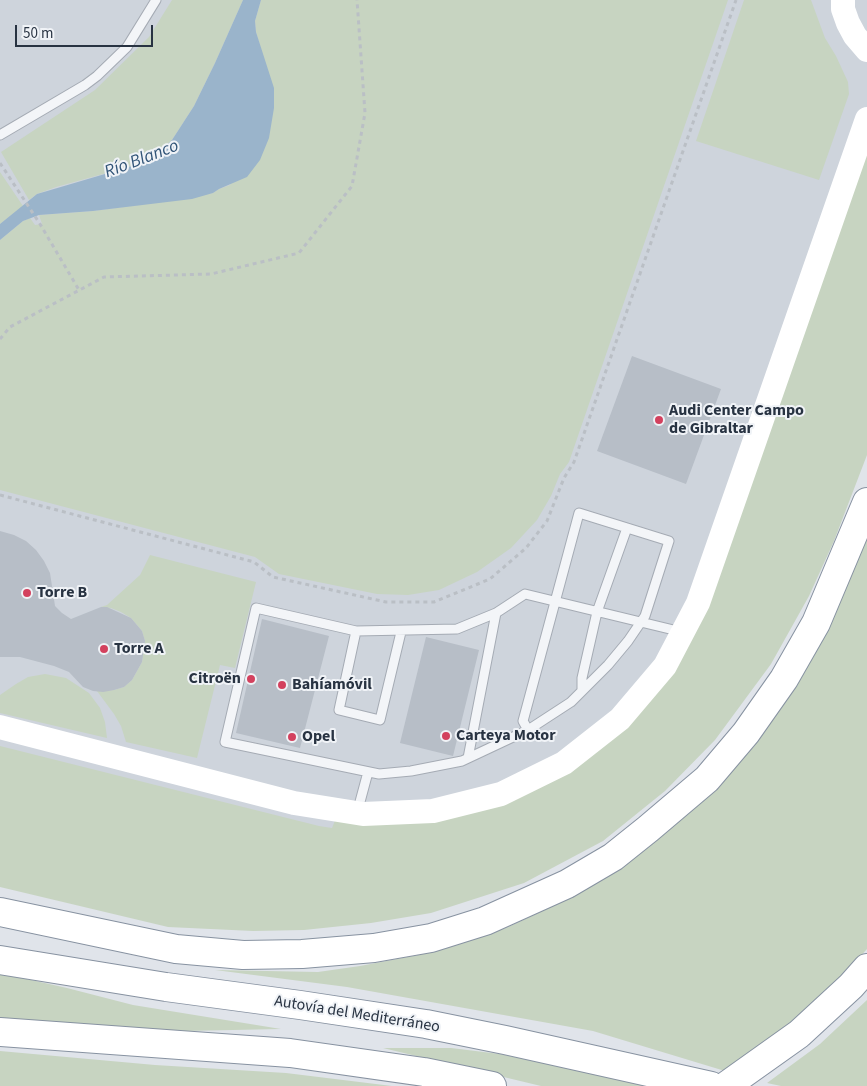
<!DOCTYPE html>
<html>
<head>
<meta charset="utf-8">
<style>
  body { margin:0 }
  #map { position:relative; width:867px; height:1086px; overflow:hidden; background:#e0e4ea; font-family:"Source Sans 3",sans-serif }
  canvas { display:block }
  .scale { position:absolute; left:15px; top:25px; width:138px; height:22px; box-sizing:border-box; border:2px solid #283342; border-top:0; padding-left:6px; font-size:15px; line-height:18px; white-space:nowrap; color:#283342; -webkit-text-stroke:4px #f0f3f7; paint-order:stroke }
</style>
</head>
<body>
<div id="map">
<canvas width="867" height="1086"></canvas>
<div class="scale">50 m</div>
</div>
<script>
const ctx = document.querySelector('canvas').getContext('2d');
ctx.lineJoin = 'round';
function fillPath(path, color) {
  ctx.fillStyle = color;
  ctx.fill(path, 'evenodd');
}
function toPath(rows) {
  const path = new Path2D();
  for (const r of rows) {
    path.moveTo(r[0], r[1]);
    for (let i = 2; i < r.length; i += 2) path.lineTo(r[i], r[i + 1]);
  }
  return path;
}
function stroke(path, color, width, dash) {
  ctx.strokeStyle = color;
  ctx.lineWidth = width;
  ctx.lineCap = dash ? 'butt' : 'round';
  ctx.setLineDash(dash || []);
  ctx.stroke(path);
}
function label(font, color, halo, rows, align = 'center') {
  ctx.font = font + ' "Source Sans 3",sans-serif';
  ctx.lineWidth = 4;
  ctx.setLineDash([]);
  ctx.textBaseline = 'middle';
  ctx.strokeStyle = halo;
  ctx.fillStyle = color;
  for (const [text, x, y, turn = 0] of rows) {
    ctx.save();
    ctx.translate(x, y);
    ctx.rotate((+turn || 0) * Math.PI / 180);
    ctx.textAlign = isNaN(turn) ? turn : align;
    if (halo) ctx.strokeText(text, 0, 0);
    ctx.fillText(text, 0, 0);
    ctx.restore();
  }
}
fillPath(toPath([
  [0,0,867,0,867,346,561,801,0,867]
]), '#ced4dc');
fillPath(toPath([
  [172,0,243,0,215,63,194,106,172,140,156,155,132,166,56,187,37,194,29,200,1,152,95,90,149,37],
  [261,0,728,0,569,462,560,474,551,496,537,520,511,548,477,572,439,590,408,595,377,594,279,574,255,557,0,490,0,240,23,221,30,218,35,225,42,224,39,215,93,211,138,205,213,193,219,189,230,185,266,66,256,32,255,21],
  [744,0,811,0,825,38,836,56,848,82,849,94,819,180,696,141],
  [867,146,867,455,834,541,809,596,771,664,715,740,665,791,603,841,524,883,431,913,371,923,304,930,253,931,168,927,0,887,0,746,319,826,332,828,336,818,510,796,652,690],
  [0,172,23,206,0,224],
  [867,534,867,949,845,973,797,1019,725,1071,593,1031,347,987,215,970,318,972,360,966,418,955,506,928,553,906,609,873,659,838],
  [150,555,256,582,235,668,220,665,197,758,126,742,121,726,114,714,97,691,114,690,124,687,132,680,142,662,145,641,142,631,131,618,121,612,111,608,101,607,107,605,140,575],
  [45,674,66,678,89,693,100,708,105,722,107,738,0,713,0,695,16,684,28,677],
  [0,973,67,988,133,1005,281,1029,185,1031,0,1018],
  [867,1000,867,1086,781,1086,767,1083,820,1044],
  [383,1048,451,1048,500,1054,651,1086,541,1086],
  [0,1051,155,1065,286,1073,392,1086,0,1086]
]), '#c7d4c1');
fillPath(toPath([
  [243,0,261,0,255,21,256,32,274,88,274,108,269,138,260,160,247,177,219,189,213,193,192,199,93,211,39,215,23,221,0,240,0,224,37,194,132,166,156,155,172,140,194,106,215,63]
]), '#9ab4cb');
fillPath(toPath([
  [632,356,721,389,686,484,597,451],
  [0,531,14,535,26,541,36,550,44,561,50,573,55,606,62,613,71,619,101,607,107,607,131,618,142,631,145,641,142,662,132,680,124,687,114,690,103,692,93,691,83,687,69,672,54,666,20,657,0,657],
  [262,619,329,636,300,748,236,733],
  [426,637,479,650,453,756,400,743]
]), '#b7bec7');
const lane = toPath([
  [0,135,85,85,97,76,127,47,156,0],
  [496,613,457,629,356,631,256,608,225,742,379,774,411,771,462,761,528,730,571,702,608,665,628,641,645,616,669,541,579,513,523,721,528,730],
  [356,631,339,710,380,720,401,632],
  [582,691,582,678,597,612,627,528],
  [468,758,496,613,525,594,682,632],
  [357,813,368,772]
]);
const highway = toPath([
  [0,912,176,949,243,955,302,954,374,948,431,938,485,921,567,884,613,857,648,829,707,779,746,733,784,679,816,623,867,502],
  [0,960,166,987,300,1005,426,1024,505,1040,711,1086],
  [0,1032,290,1053,424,1072,492,1086],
  [726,1086,799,1034,851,986,867,968]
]);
stroke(lane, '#a5abb4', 11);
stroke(highway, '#8792a1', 30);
stroke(toPath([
  [0,163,40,224,79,290],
  [0,339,10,327,104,277,211,274,299,253,352,186,365,113,357,0],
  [0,495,254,562,273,577,386,602,434,602,490,579,526,548,547,521,564,478,574,462,736,0]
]), '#babfc5', 3, [4, 4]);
stroke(lane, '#f3f5f8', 9);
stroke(toPath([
  [843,0,843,9,848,23,855,36,867,50],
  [0,727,294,803,363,814,433,811,501,794,564,763,620,719,665,666,698,603,867,119]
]), '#fff', 24);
stroke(highway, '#fff', 28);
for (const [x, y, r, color] of [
  [659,420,5,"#d3415e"],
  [27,593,5,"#d3415e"],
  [104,649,5,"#d3415e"],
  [251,679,5,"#d3415e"],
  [282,685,5,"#d3415e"],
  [446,736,5,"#d3415e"],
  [292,737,5,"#d3415e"]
]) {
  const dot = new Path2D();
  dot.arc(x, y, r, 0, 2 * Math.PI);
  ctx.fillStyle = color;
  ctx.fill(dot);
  stroke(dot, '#f0f3f7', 2);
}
label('bold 16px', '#283342', '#f0f3f7', [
  ["Audi Center Campo",669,411],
  ["de Gibraltar",669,429],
  ["Torre B",37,593],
  ["Torre A",114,649],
  ["Citroën",241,679,"right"],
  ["Bahíamóvil",292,685],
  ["Carteya Motor",456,736],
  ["Opel",302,737]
], 'left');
label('16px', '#283342', '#f0f3f7', [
  ["Autovía del Mediterráneo",357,1015,9]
]);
label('italic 18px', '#315477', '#f0f3f7', [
  ["Río Blanco",142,160,-21]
]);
</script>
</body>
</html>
